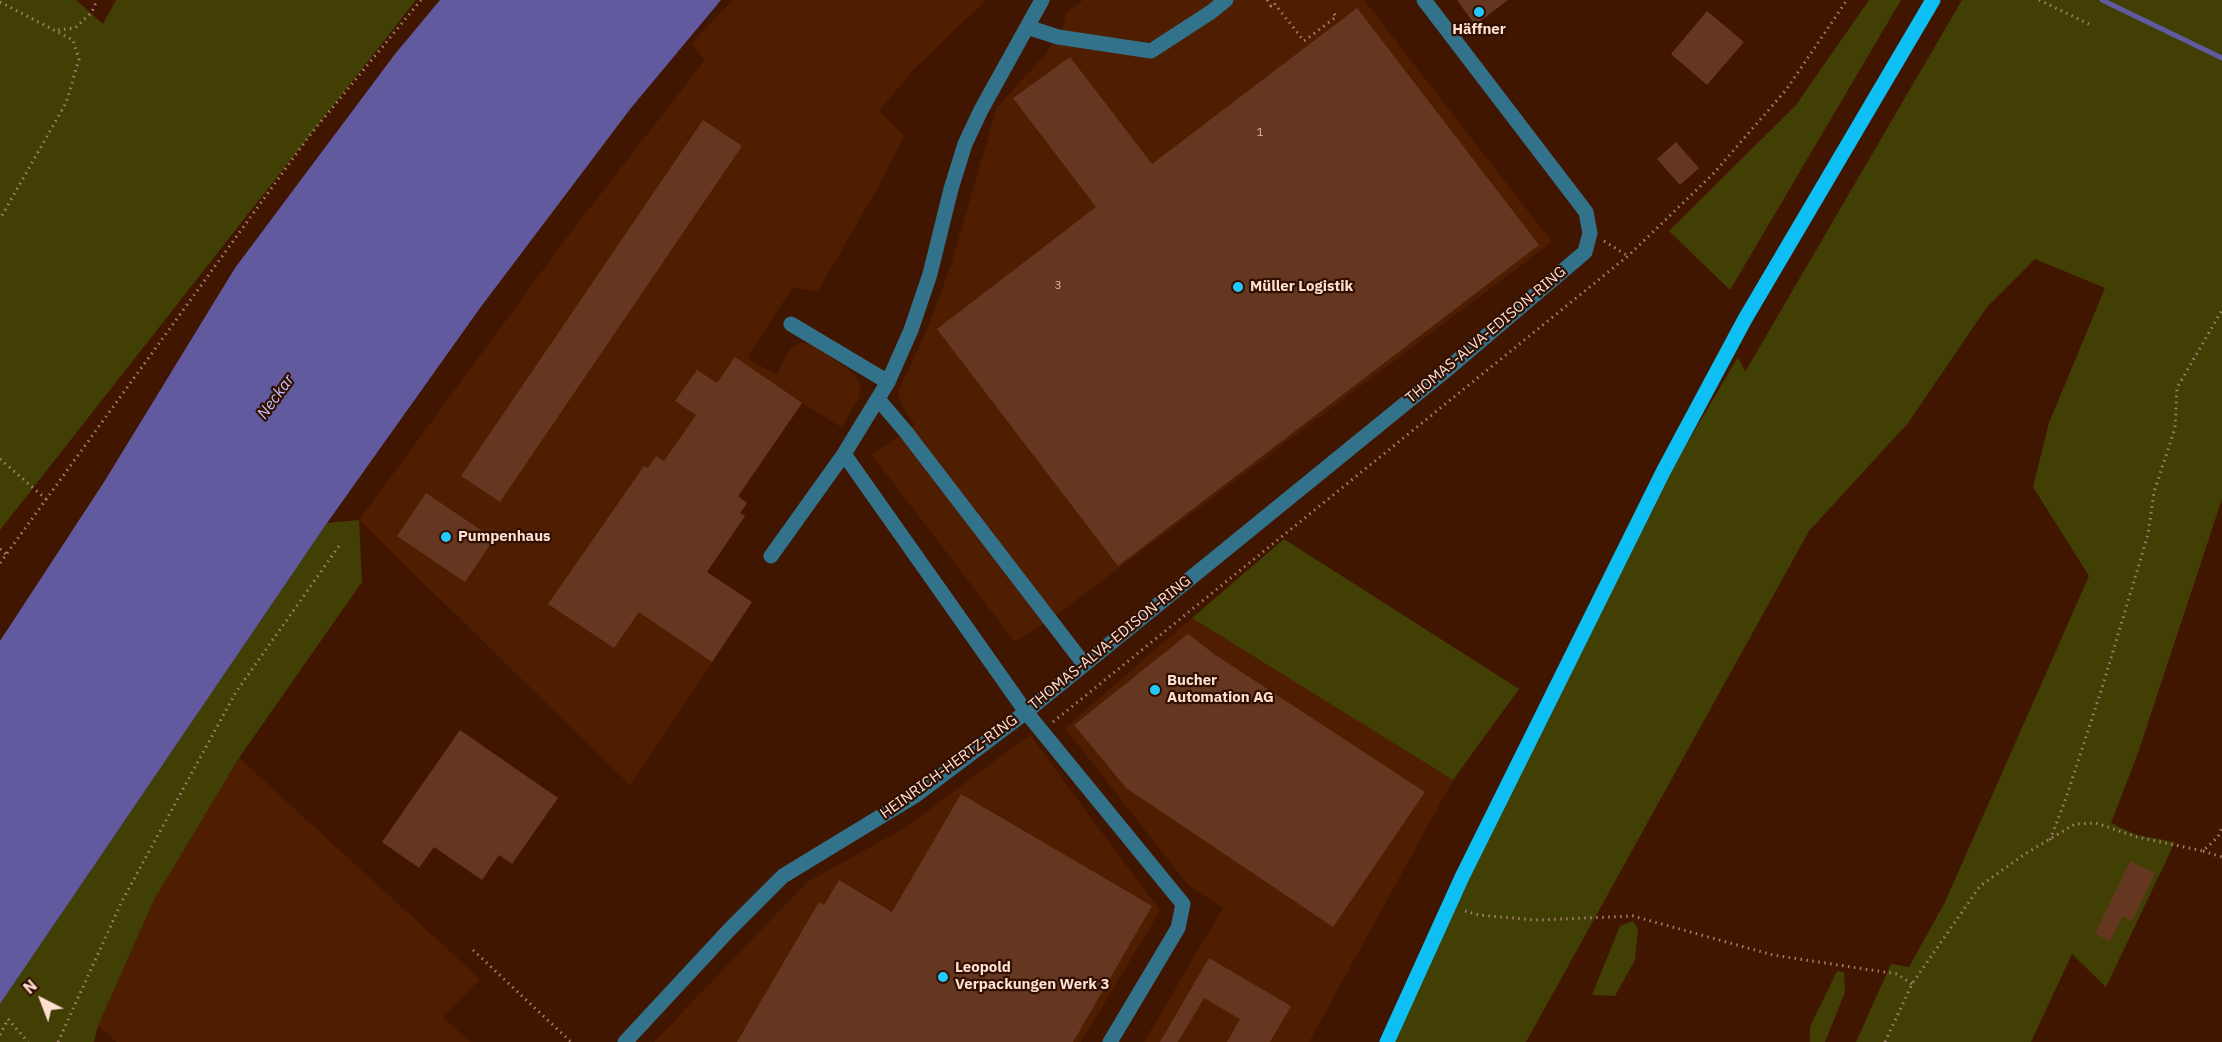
<!DOCTYPE html>
<html>
<head>
<meta charset="utf-8">
<style>
  body { margin:0 }
  #map { position:relative; width:2222px; height:1042px; overflow:hidden; background:#411600; font-family:"IBM Plex Sans",sans-serif }
  canvas { display:block }
  .north { position:absolute; left:12px; top:970px; width:60px; height:60px; -webkit-text-stroke:4px #311001; paint-order:stroke; rotate:318deg; font-size:16px; font-weight:700; line-height:24px; text-align:center; color:#fee0d3 }
  .north::after { content:''; display:block; margin:auto; width:21px; height:27px; background:#fee0d3; clip-path:polygon(50% 0,100% 100%,50% 72%,0 100%) }
</style>
</head>
<body>
<div id="map">
<canvas width="2222" height="1042"></canvas>
<div class="north">N</div>
</div>
<script>
const ctx = document.querySelector('canvas').getContext('2d');
ctx.lineJoin = 'round';
function fillPath(path, color) {
  ctx.fillStyle = color;
  ctx.fill(path, 'evenodd');
}
function toPath(rows) {
  const path = new Path2D();
  for (const r of rows) {
    path.moveTo(r[0], r[1]);
    for (let i = 2; i < r.length; i += 2) path.lineTo(r[i], r[i + 1]);
  }
  return path;
}
function stroke(path, color, width, dash) {
  ctx.strokeStyle = color;
  ctx.lineWidth = width;
  ctx.lineCap = dash ? 'butt' : 'round';
  ctx.setLineDash(dash || []);
  ctx.stroke(path);
}
function label(font, color, halo, rows, align = 'center') {
  ctx.font = font + ' "IBM Plex Sans",sans-serif';
  ctx.lineWidth = 4.5;
  ctx.setLineDash([]);
  ctx.textBaseline = 'middle';
  ctx.strokeStyle = halo;
  ctx.fillStyle = color;
  for (const [text, x, y, turn = 0] of rows) {
    ctx.save();
    ctx.translate(x, y);
    ctx.rotate((+turn || 0) * Math.PI / 180);
    ctx.textAlign = isNaN(turn) ? turn : align;
    if (halo) ctx.strokeText(text, 0, 0);
    ctx.fillText(text, 0, 0);
    ctx.restore();
  }
}
fillPath(toPath([
  [733,0,986,0,913,70,879,111,904,136,877,189,818,291,792,288,747,358,776,375,790,349,800,343,813,344,850,371,857,379,861,389,859,398,841,427,802,403,739,496,747,503,740,513,745,516,707,572,752,602,630,785,359,520,568,236,705,60,691,44],
  [1083,0,1364,0,1552,242,1050,620,1015,642,872,455,915,425,902,406,898,392,929,325,951,265,997,107,1046,54,1064,25,1065,13],
  [1192,618,1453,780,1309,1042,1144,1042,1223,908,1188,885,1065,728],
  [1030,735,1160,911,1081,1042,654,1042,807,882,903,829],
  [239,758,480,979,443,1017,470,1042,117,1042,98,1026,154,900]
]), '#4f1d00');
fillPath(toPath([
  [0,0,76,0,103,24,116,0,416,0,0,530],
  [1869,0,1901,0,1730,290,1669,231,1796,105],
  [1962,0,2222,0,2222,499,2138,753,2111,823,2137,835,2175,842,2106,987,2072,954,2031,1042,1856,1042,1891,964,1909,967,1945,902,2089,576,2033,487,2049,423,2105,288,2035,259,1987,307,1908,423,1809,531,1526,1042,1392,1042,1457,902,1669,474,1738,357,1745,372],
  [359,520,362,582,239,758,154,900,98,1026,94,1042,0,1042,0,1004,327,523],
  [1284,539,1519,689,1453,780,1192,618],
  [1633,921,1638,929,1635,960,1615,996,1592,995,1620,926],
  [1837,971,1844,972,1845,992,1825,1042,1810,1042,1810,1027]
]), '#423f05');
fillPath(toPath([
  [440,0,721,0,631,108,480,308,327,523,0,1004,0,641,104,482,235,268,395,54]
]), '#615a9f');
stroke(toPath([
  [2102,0,2222,58]
]), '#615a9f', 5);
fillPath(toPath([
  [1457,0,1508,0,1475,25],
  [1357,8,1539,245,1118,566,937,329,1096,207,1013,98,1070,57,1152,164],
  [1707,11,1744,42,1707,85,1671,54],
  [703,120,742,146,500,502,461,476],
  [1676,142,1699,168,1680,185,1657,159],
  [735,357,802,403,738,496,747,503,740,513,745,516,707,572,752,602,712,662,639,612,614,648,548,604,644,466,648,468,656,456,664,461,696,415,675,401,697,370,717,383],
  [426,493,494,539,465,582,397,536],
  [1188,634,1214,654,1425,792,1333,927,1126,788,1074,725],
  [460,730,558,798,512,864,499,855,482,880,434,847,419,868,382,842],
  [961,794,1152,906,1073,1042,737,1042,819,902,824,905,839,880,892,912],
  [2130,861,2155,873,2132,921,2123,916,2110,941,2095,934],
  [1209,958,1291,1006,1270,1042,1227,1042,1240,1019,1204,998,1178,1042,1160,1042]
]), '#653720');
stroke(toPath([
  [1267,0,1271,6,1274,3,1304,41,1336,17,1332,10],
  [2039,0,2091,25],
  [0,2,73,40,79,59,66,103,0,219],
  [58,30,75,28,92,12,97,0],
  [1604,241,1628,256],
  [0,459,47,500],
  [0,549,7,555],
  [0,563,310,135,421,0],
  [1053,722,1628,256,1713,174,1786,90,1847,0],
  [2050,840,2066,798,2102,688,2148,534,2154,492,2175,428,2177,388,2222,310],
  [2203,851,2222,857],
  [1465,911,1479,915,1535,920,1633,916,1773,955,1897,974,1912,984],
  [473,950,571,1042],
  [0,1035,8,1019,28,1042],
  [58,1042,122,901,236,692,339,546],
  [1885,1042,1912,984,1980,886,2025,854,2075,824,2096,823,2137,837,2203,851,2218,837,2222,827]
]), '#a37f6e', 3, [1.5, 4.5]);
stroke(toPath([
  [1042,0,981,110,965,144,951,189,930,274,911,330,888,382,844,454,1026,712,1183,904,1178,928,1110,1042],
  [1027,27,1058,37,1151,51,1211,12,1226,0],
  [791,324,888,382],
  [878,399,906,432,1084,664],
  [771,556,844,454],
  [625,1042,730,929,783,876,916,795,1026,712,1444,372,1585,252,1590,233,1586,212,1424,0]
]), '#32728b', 15);
stroke(toPath([
  [1387,1042,1462,877,1664,470,1745,319,1933,0]
]), '#0dbff3', 15);
for (const [x, y, r, color] of [
  [1479,12,6,"#21c9fd"],
  [1238,287,6,"#21c9fd"],
  [446,537,6,"#21c9fd"],
  [1155,690,6,"#21c9fd"],
  [943,977,6,"#21c9fd"]
]) {
  const dot = new Path2D();
  dot.arc(x, y, r, 0, 2 * Math.PI);
  ctx.fillStyle = color;
  ctx.fill(dot);
  stroke(dot, '#311001', 2);
}
label('12px', '#d8b6a6', null, [
  ["1",1260,133],
  ["3",1058,286]
]);
label('bold 15px', '#fee0d3', '#311001', [
  ["Häffner",1479,30,"center"],
  ["Müller Logistik",1250,287],
  ["Pumpenhaus",458,537],
  ["Bucher",1167,681],
  ["Automation AG",1167,698],
  ["Leopold",955,968],
  ["Verpackungen Werk 3",955,985]
], 'left');
label('15px', '#fee0d3', '#311001', [
  ["THOMAS-ALVA-EDISON-RING",1486,335,-40],
  ["THOMAS-ALVA-EDISON-RING",1110,643,-39],
  ["HEINRICH-HERTZ-RING",949,767,-36]
]);
label('italic 16px', '#c5c2fe', '#311001', [
  ["Neckar",276,397,-54]
]);
</script>
</body>
</html>
